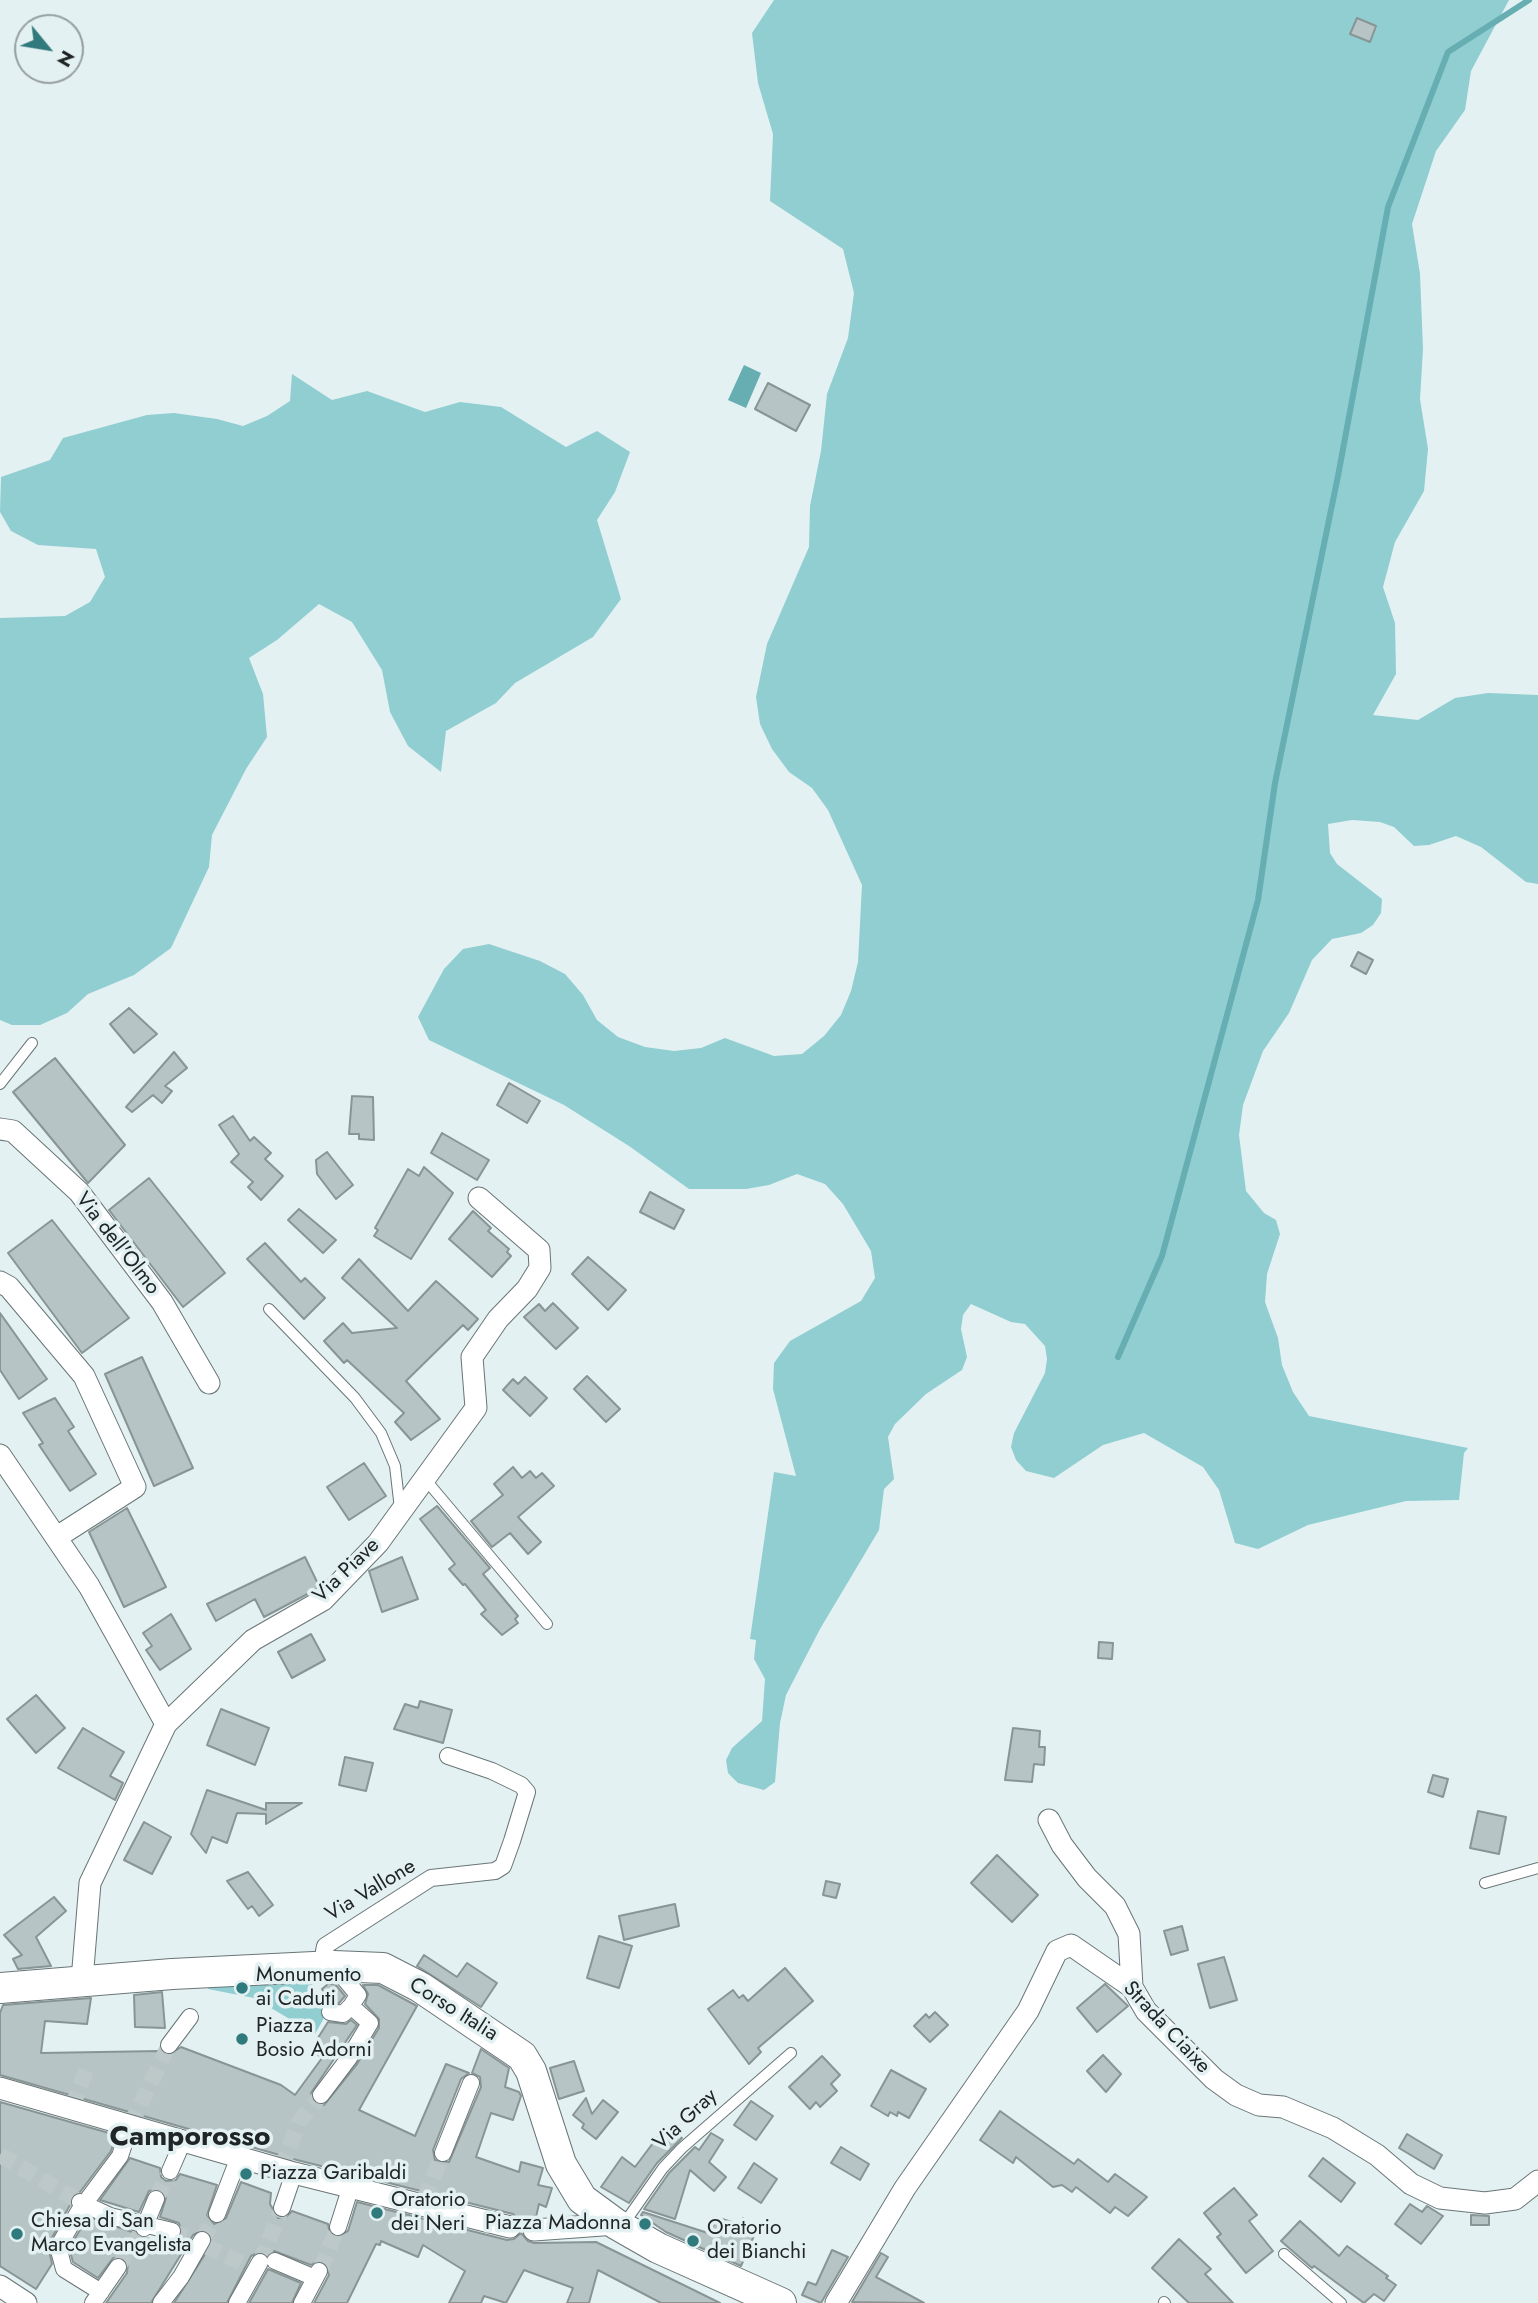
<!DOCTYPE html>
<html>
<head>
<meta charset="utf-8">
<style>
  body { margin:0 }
  #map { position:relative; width:1538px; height:2303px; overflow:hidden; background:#e4f1f2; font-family:Jost,sans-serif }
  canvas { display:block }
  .north { position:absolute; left:14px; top:14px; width:70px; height:70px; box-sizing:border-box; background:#e4f1f2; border:2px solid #969fa0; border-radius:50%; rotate:120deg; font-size:19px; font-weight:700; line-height:28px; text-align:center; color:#202525 }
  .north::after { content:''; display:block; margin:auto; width:24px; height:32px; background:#30797d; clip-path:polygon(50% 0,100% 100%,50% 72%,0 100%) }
</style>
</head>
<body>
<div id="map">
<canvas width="1538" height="2303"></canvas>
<div class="north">N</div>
</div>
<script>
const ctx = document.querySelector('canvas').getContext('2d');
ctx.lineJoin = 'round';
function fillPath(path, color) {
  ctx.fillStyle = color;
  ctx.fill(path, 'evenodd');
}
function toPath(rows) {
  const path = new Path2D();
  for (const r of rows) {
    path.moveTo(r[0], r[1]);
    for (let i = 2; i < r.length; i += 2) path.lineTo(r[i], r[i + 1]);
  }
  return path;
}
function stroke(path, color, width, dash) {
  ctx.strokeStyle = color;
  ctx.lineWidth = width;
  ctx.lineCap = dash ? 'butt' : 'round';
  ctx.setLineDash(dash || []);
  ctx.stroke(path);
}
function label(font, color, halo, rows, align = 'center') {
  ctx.font = font + ' Jost,sans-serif';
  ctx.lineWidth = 7;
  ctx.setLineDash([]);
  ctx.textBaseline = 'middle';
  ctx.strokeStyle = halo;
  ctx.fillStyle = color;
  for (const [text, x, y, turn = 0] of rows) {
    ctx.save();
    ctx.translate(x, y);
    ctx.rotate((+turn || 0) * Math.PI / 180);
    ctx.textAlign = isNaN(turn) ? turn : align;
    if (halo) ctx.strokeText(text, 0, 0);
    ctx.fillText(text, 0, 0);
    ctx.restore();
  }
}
fillPath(toPath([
  [774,0,1509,0,1471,71,1465,110,1436,151,1412,224,1420,274,1423,349,1420,399,1428,449,1424,491,1395,542,1383,587,1395,623,1396,674,1373,715,1418,720,1455,698,1488,693,1538,695,1538,884,1526,882,1481,847,1456,836,1429,845,1414,846,1394,827,1380,822,1352,820,1328,824,1330,853,1337,864,1382,899,1381,913,1373,925,1361,933,1332,939,1312,960,1289,1013,1263,1051,1243,1105,1239,1135,1246,1191,1264,1213,1276,1220,1280,1234,1267,1274,1265,1302,1278,1338,1282,1365,1293,1392,1309,1416,1468,1448,1464,1453,1459,1500,1406,1501,1308,1525,1258,1549,1235,1543,1219,1490,1203,1467,1144,1433,1103,1445,1054,1478,1026,1471,1016,1460,1011,1447,1014,1433,1045,1373,1047,1359,1045,1346,1025,1324,1011,1322,971,1304,963,1315,961,1329,967,1357,962,1370,926,1394,895,1424,888,1437,894,1479,884,1489,879,1530,820,1629,786,1695,780,1723,775,1782,764,1790,738,1783,728,1773,726,1760,732,1748,762,1721,765,1679,754,1659,756,1640,750,1639,774,1472,796,1476,773,1389,774,1363,790,1341,861,1301,875,1278,871,1251,843,1204,825,1184,797,1174,769,1185,746,1189,689,1189,629,1146,564,1105,429,1040,418,1017,444,969,463,949,489,944,540,961,565,974,583,995,597,1020,618,1037,645,1047,674,1051,701,1048,725,1038,774,1056,802,1054,824,1036,841,1015,851,991,858,962,862,885,828,810,812,788,789,772,772,749,760,724,756,697,767,644,809,547,810,506,821,451,827,394,848,338,854,293,843,249,770,201,773,134,758,83,752,33],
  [292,374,332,400,367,391,425,412,460,402,501,407,566,447,597,431,630,452,615,492,597,520,621,599,593,637,515,683,496,703,446,731,441,772,408,746,390,712,382,670,352,622,319,604,277,640,249,658,263,694,267,737,246,769,212,835,209,867,171,948,134,975,88,994,67,1013,40,1025,12,1025,0,1020,0,618,65,616,90,602,105,577,96,549,38,545,11,531,0,512,1,477,50,460,63,438,147,415,174,413,217,419,243,426,267,416,290,401],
  [309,1979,328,2011,315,2034,254,1998,208,1989,208,1982]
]), '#90ced1');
fillPath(toPath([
  [744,365,761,373,746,408,728,400]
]), '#66aeb2');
stroke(toPath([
  [1118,1357,1162,1256,1258,900,1275,783,1338,476,1388,207,1448,52,1529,0]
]), '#66aeb2', 6);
const building = toPath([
  [1357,18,1376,26,1370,42,1350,34,1357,18],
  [768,383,810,405,796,431,755,409,768,383],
  [1358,952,1373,960,1366,974,1351,966,1358,952],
  [129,1008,157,1034,134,1053,110,1024,129,1008],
  [174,1052,187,1068,165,1086,172,1091,162,1103,153,1095,132,1112,126,1107,174,1052],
  [55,1058,125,1145,88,1183,13,1092,55,1058],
  [509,1083,540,1101,527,1123,497,1105,509,1083],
  [352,1096,373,1097,374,1140,359,1139,359,1134,349,1134,352,1096],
  [233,1116,250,1141,254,1137,271,1153,265,1159,283,1176,261,1200,248,1187,253,1182,231,1162,239,1154,219,1125,233,1116],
  [442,1133,489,1160,477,1180,431,1153,442,1133],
  [327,1152,353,1185,336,1199,317,1174,316,1160,327,1152],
  [424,1167,453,1193,411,1259,374,1236,378,1230,375,1228,408,1169,419,1176,424,1167],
  [149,1178,225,1273,183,1307,109,1210,149,1178],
  [650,1192,684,1210,674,1229,640,1212,650,1192],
  [299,1209,336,1240,323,1253,288,1220,299,1209],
  [473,1211,491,1228,488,1231,509,1249,507,1252,511,1256,492,1277,449,1239,473,1211],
  [52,1220,129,1318,82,1353,8,1253,52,1220],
  [265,1243,301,1282,305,1278,325,1298,304,1319,247,1259,265,1243],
  [588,1257,626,1290,608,1310,572,1274,588,1257],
  [359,1259,408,1311,436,1281,478,1319,468,1330,463,1325,406,1381,440,1419,411,1440,395,1422,404,1413,347,1360,344,1363,324,1341,343,1323,352,1333,397,1328,342,1278,359,1259],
  [553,1303,578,1328,556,1349,524,1317,539,1304,545,1311,553,1303],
  [0,1313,47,1379,19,1399,0,1370,0,1313],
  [142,1357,193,1468,154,1486,105,1374,142,1357],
  [587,1376,620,1409,606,1422,574,1389,587,1376],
  [525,1377,547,1398,530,1416,503,1390,513,1379,518,1384,525,1377],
  [55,1398,74,1427,68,1431,96,1474,70,1491,39,1445,43,1443,23,1413,55,1398],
  [364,1463,386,1496,349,1520,327,1487,364,1463],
  [513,1467,522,1478,530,1471,536,1478,542,1473,554,1486,518,1517,541,1542,528,1554,510,1533,492,1547,471,1521,503,1495,494,1484,513,1467],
  [437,1506,490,1568,483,1574,518,1616,515,1619,518,1623,502,1635,481,1614,486,1610,465,1584,463,1585,449,1569,455,1564,420,1519,437,1506],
  [127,1508,166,1587,124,1607,89,1532,127,1508],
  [305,1557,319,1586,315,1590,264,1617,255,1599,216,1621,207,1604,305,1557],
  [402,1557,418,1599,382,1612,369,1571,402,1557],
  [171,1614,191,1649,160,1670,146,1650,152,1646,143,1633,171,1614],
  [311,1634,325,1660,292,1678,278,1652,311,1634],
  [1099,1642,1113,1643,1112,1659,1098,1658,1099,1642],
  [36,1695,65,1728,36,1753,7,1719,36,1695],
  [420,1701,452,1710,443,1743,394,1729,405,1704,418,1708,420,1701],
  [221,1709,269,1728,255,1765,207,1745,221,1709],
  [83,1728,124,1752,110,1776,123,1783,115,1800,58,1768,83,1728],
  [1013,1728,1040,1731,1039,1747,1045,1747,1044,1765,1034,1764,1032,1782,1005,1780,1013,1728],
  [345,1757,373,1763,366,1791,339,1785,345,1757],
  [1433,1775,1448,1779,1443,1797,1428,1792,1433,1775],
  [207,1790,266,1810,266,1803,302,1803,266,1824,266,1814,237,1813,227,1843,212,1837,206,1853,191,1834,207,1790],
  [1478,1811,1506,1817,1499,1854,1470,1848,1478,1811],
  [144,1822,171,1837,152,1874,124,1860,144,1822],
  [997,1855,1038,1895,1012,1922,971,1883,997,1855],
  [248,1872,273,1905,259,1916,252,1906,248,1909,227,1881,248,1872],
  [826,1881,840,1884,836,1898,823,1895,826,1881],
  [54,1897,66,1911,36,1937,51,1966,18,1969,13,1959,22,1955,4,1935,54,1897],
  [675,1904,679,1926,624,1940,619,1916,675,1904],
  [1182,1926,1188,1950,1171,1955,1164,1931,1182,1926],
  [599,1936,632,1946,619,1988,587,1978,599,1936],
  [424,1955,457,1977,467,1963,497,1983,481,2007,417,1966,424,1955],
  [1224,1957,1237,2000,1210,2008,1198,1964,1224,1957],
  [785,1968,813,2001,758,2048,761,2052,749,2064,708,2009,733,1990,739,1998,743,1995,748,2001,785,1968],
  [328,1984,335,1984,345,1996,339,2003,329,2002,322,1989,328,1984],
  [1105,1984,1128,2006,1097,2032,1077,2008,1105,1984],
  [363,1985,378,1985,417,2006,359,2110,415,2136,446,2064,469,2073,461,2079,433,2150,435,2160,449,2162,481,2087,480,2077,472,2073,481,2049,509,2068,505,2087,519,2092,521,2096,513,2120,491,2113,476,2157,519,2172,521,2162,543,2168,538,2185,552,2188,546,2207,539,2204,536,2217,523,2224,513,2214,297,2160,0,2075,0,2013,3,2005,91,1998,87,2024,45,2021,41,2053,160,2051,168,2055,181,2047,281,2085,295,2095,322,2058,313,2051,316,2041,328,2022,346,2024,351,2020,357,2025,311,2093,314,2103,324,2105,357,2064,379,2028,379,2019,365,2004,368,1994,363,1985],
  [162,1992,165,2028,135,2027,134,1995,162,1992],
  [935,2012,948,2025,930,2042,914,2026,926,2014,929,2018,935,2012],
  [1103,2055,1121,2074,1106,2092,1087,2071,1103,2055],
  [822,2056,840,2075,831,2084,837,2091,820,2107,816,2102,810,2109,789,2087,822,2056],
  [574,2061,584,2091,559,2099,550,2068,574,2061],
  [891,2070,926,2089,909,2118,898,2112,897,2116,890,2112,888,2116,871,2106,891,2070],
  [586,2098,592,2114,603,2100,618,2112,596,2139,582,2128,584,2124,573,2115,586,2098],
  [751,2101,773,2116,756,2140,734,2125,751,2101],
  [0,2102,116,2135,111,2151,80,2192,71,2197,70,2205,48,2245,52,2264,36,2289,0,2266,0,2102],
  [1000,2111,1074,2164,1078,2159,1108,2182,1115,2174,1147,2197,1128,2216,1115,2207,1110,2213,1076,2187,1072,2192,1062,2185,1053,2187,1016,2157,1013,2163,980,2140,1000,2111],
  [669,2129,682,2138,657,2163,629,2203,601,2187,622,2157,635,2167,662,2131,665,2134,669,2129],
  [711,2133,723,2140,709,2162,726,2177,714,2191,690,2170,675,2219,644,2209,669,2173,695,2147,699,2150,711,2133],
  [1407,2134,1442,2155,1434,2169,1399,2148,1407,2134],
  [841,2147,869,2164,860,2180,831,2163,841,2147],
  [130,2158,160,2168,161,2177,166,2181,176,2180,180,2174,217,2185,207,2215,214,2224,226,2218,241,2182,271,2193,270,2204,278,2218,285,2218,292,2211,328,2224,330,2234,335,2237,348,2231,357,2202,507,2240,514,2239,521,2233,528,2241,534,2243,596,2242,720,2303,661,2303,598,2270,589,2303,567,2303,573,2288,524,2270,506,2303,484,2296,481,2303,449,2303,465,2271,423,2245,418,2257,381,2241,380,2245,376,2244,347,2303,314,2303,329,2275,324,2262,318,2261,311,2265,274,2251,267,2255,259,2252,251,2256,227,2303,174,2303,211,2245,211,2234,203,2230,193,2235,151,2303,106,2303,127,2273,128,2263,120,2257,113,2258,98,2278,73,2262,69,2248,88,2217,135,2233,141,2238,174,2241,182,2233,179,2223,160,2217,166,2198,159,2189,149,2191,139,2212,100,2200,130,2158],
  [1323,2158,1355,2183,1341,2202,1309,2176,1323,2158],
  [754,2163,777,2179,761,2203,738,2188,754,2163],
  [1234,2188,1257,2215,1249,2221,1273,2251,1246,2273,1217,2237,1221,2234,1204,2213,1234,2188],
  [1410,2204,1422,2212,1427,2206,1443,2216,1421,2244,1395,2224,1410,2204],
  [643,2212,711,2234,716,2217,741,2225,743,2218,756,2231,741,2266,666,2232,641,2215,643,2212],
  [1471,2215,1489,2216,1489,2225,1471,2225,1471,2215],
  [1300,2221,1339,2256,1347,2246,1388,2276,1386,2278,1396,2285,1384,2301,1374,2294,1364,2303,1314,2266,1312,2268,1281,2241,1300,2221],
  [1179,2239,1211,2269,1205,2274,1233,2303,1189,2303,1152,2268,1179,2239],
  [832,2250,848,2257,821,2303,802,2295,808,2282,816,2285,832,2250],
  [881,2253,888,2257,876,2277,924,2303,852,2302,881,2253],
  [268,2269,301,2283,292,2303,249,2303,268,2269]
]);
fillPath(building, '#b7c4c5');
stroke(building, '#899595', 2);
stroke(toPath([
  [72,2108,88,2064],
  [130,2126,169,2045],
  [0,2155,80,2202],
  [281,2169,299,2122,321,2095],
  [156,2199,170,2171],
  [424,2200,443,2153],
  [172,2231,186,2237],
  [202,2240,217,2214],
  [205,2246,251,2267],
  [260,2262,282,2208],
  [118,2267,144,2228],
  [320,2270,338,2227]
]), '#bdc8c9', 16, [16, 8]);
const service = toPath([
  [0,1084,32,1043],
  [269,1309,355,1398,381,1433,395,1466,400,1509],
  [425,1479,547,1624],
  [1485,1883,1538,1868],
  [623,2225,663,2168,682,2148,791,2053],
  [1284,2254,1341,2303],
  [1164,2302,1165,2303]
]);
const pedestrian = toPath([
  [330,2012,343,2014,351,2006],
  [169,2045,190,2017],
  [321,2095,349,2058,370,2023,351,2006,358,1995,334,1966,324,1951,325,1946,431,1878,495,1871,503,1866,512,1841,527,1792,521,1785,492,1771,448,1756],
  [443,2153,471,2083],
  [170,2171,183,2141],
  [80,2202,110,2216,172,2231],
  [282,2208,294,2173],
  [217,2214,239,2157],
  [338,2227,351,2186],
  [144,2228,156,2199],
  [275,2261,315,2278],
  [101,2292,64,2269,58,2247,79,2211,120,2156,130,2126],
  [93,2303,118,2267],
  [161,2303,181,2277,202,2240],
  [237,2303,260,2262],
  [302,2303,319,2271]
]);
const minor = toPath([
  [0,1129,13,1131,79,1192,162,1302,209,1383],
  [0,1282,9,1287,84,1376,135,1487,57,1537],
  [0,1455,89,1586,166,1724],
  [1049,1820,1062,1845,1087,1878,1115,1906,1129,1934,1132,1987],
  [82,1980,90,1883,166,1724,253,1640,323,1600,378,1543,476,1408,472,1357,498,1319,527,1289,540,1268,539,1250,479,1198],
  [0,2088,294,2173,510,2227],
  [534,2230,616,2224],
  [0,2286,26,2303],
  [836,2303,905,2188,1028,2011,1057,1951,1071,1945,1132,1987,1146,2011,1214,2079,1236,2095,1259,2105,1283,2107,1333,2128,1377,2155,1411,2184,1440,2198,1485,2203,1515,2199,1538,2181]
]);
const secondary = toPath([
  [0,1988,172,1974,334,1966,383,1968,420,1987,522,2056,531,2071,561,2164,582,2199,616,2224,658,2248,781,2303]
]);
stroke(service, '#697576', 12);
stroke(pedestrian, '#697576', 18);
stroke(minor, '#697576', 23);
stroke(secondary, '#697576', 32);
stroke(service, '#fff', 10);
stroke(pedestrian, '#fff', 16);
stroke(minor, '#fff', 21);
stroke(secondary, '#fff', 30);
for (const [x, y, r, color] of [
  [242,1988,7,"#30797d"],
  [242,2039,7,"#30797d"],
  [246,2174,7,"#30797d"],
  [377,2213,7,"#30797d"],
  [645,2224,7,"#30797d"],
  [17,2234,7,"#30797d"],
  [693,2241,7,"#30797d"]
]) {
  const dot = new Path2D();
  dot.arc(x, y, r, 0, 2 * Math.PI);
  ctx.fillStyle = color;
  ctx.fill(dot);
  stroke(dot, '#e4f1f2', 2.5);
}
label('21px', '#202525', '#e4f1f2', [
  ["Via dell'Olmo",117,1244,52],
  ["Via Piave",347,1571,-44],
  ["Via Vallone",371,1891,-31],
  ["Corso Italia",453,2010,32],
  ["Strada Ciaixe",1166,2028,47],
  ["Via Gray",686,2120,-43]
]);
label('21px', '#202525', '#e4f1f2', [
  ["Monumento",256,1976],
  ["ai Caduti",256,2000],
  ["Piazza",256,2027],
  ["Bosio Adorni",256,2051],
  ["Piazza Garibaldi",260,2174],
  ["Oratorio",391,2201],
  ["dei Neri",391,2225],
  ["Chiesa di San",31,2222],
  ["Marco Evangelista",31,2246],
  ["Piazza Madonna",631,2224,"right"],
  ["Oratorio",707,2229],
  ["dei Bianchi",707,2253]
], 'left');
label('bold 28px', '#202525', '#e4f1f2', [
  ["Camporosso",190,2138]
]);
</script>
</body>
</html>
